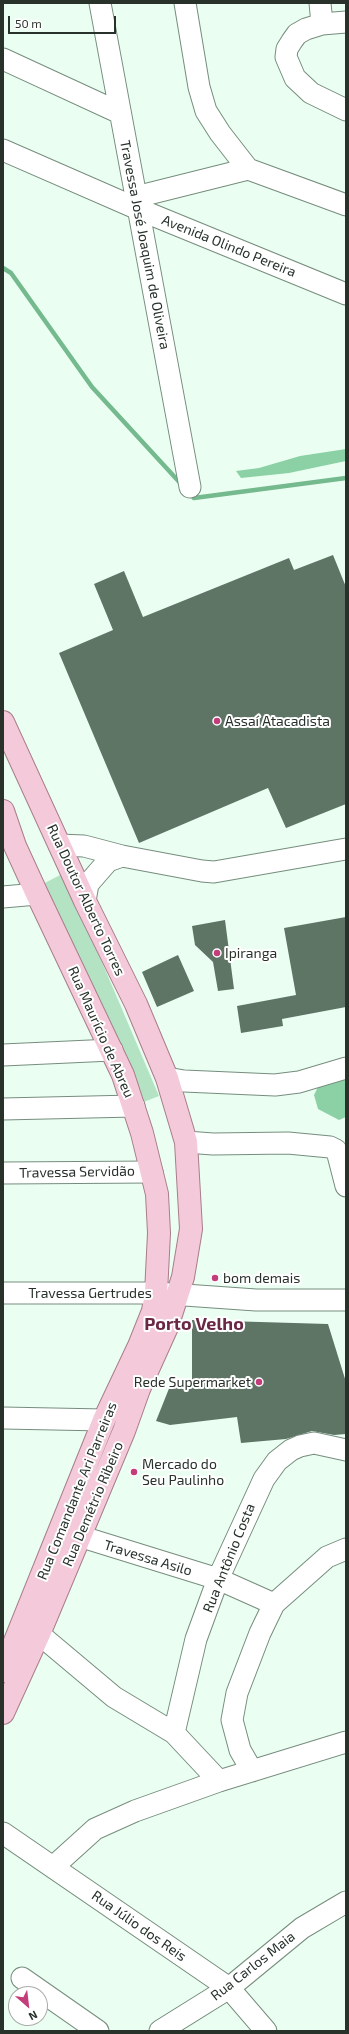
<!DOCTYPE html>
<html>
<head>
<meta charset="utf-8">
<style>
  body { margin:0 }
  #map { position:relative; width:349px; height:2034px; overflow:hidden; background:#eafff1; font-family:"Exo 2",sans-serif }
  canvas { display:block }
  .frame { position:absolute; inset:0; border:4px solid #28322b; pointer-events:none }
  .north { position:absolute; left:8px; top:1986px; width:40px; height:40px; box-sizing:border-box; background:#fff; border:1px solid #a9adaa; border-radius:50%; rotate:152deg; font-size:11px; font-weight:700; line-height:16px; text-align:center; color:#28322b }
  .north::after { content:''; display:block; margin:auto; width:14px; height:18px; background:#c43d7b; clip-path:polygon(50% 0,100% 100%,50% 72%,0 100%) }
  .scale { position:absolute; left:8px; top:16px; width:108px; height:18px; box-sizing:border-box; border:2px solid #28322b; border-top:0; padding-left:5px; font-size:12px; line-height:14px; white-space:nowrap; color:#28322b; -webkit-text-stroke:3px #fff; paint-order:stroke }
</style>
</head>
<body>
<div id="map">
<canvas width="349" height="2034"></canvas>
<div class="frame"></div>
<div class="north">N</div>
<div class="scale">50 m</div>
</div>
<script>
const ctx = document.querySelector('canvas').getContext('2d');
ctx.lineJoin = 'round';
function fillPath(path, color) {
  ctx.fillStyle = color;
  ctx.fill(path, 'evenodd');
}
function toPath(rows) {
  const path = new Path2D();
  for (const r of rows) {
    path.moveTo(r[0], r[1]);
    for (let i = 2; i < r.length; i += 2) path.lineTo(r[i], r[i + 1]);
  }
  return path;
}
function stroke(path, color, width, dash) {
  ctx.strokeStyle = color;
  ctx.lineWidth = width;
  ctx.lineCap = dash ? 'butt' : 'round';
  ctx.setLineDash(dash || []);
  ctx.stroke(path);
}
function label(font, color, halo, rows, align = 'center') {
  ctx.font = font + ' "Exo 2",sans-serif';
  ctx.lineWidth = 4;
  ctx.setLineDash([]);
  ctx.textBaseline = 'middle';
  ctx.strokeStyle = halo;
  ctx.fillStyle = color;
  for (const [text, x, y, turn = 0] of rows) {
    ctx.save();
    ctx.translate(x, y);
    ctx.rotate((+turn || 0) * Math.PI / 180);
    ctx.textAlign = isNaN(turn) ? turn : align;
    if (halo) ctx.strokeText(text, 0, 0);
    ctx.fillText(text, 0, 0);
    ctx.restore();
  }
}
fillPath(toPath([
  [64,873,159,1096,141,1103,39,886]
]), '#b3e3c3');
fillPath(toPath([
  [346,449,346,461,289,473,241,478,236,471,259,468,300,456],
  [346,1077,346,1117,339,1120,318,1109,314,1095,318,1087]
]), '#8cd1a5');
stroke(toPath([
  [3,268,11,273,92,387,182,485],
  [190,493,194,498,346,478]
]), '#75b98e', 4.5);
fillPath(toPath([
  [333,555,346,587,346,804,286,828,268,788,139,843,59,653,113,630,94,584,124,571,143,617,289,558,294,570],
  [346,917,346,1007,282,1019,283,1026,241,1033,237,1006,296,995,284,928],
  [225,920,234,989,218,991,213,962,195,945,192,926],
  [178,955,194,991,157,1007,142,972],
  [192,1320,328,1324,346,1382,346,1434,334,1435,312,1431,286,1439,241,1443,237,1417,170,1425,156,1421,172,1381,192,1381]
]), '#5e7566');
const minor = toPath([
  [100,3,190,487],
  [185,3,199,87,206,111,220,133,248,169],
  [320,3,322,24],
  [346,22,322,24,306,29,297,34,292,41,287,49,286,57,295,78,311,93,346,110],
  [3,59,120,113],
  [3,150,138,209,346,294],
  [136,197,248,169,346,205],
  [59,845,84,846,122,856,202,871,214,872,346,849],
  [3,897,37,894],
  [85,901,88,884,108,861,122,856],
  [3,1055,112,1050],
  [167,1078,184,1081,275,1085,299,1082,346,1068],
  [3,1109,134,1106],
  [186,1142,213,1144,288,1143,330,1147,336,1150,338,1155,346,1186],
  [3,1173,152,1172],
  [3,1293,156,1293,256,1300,346,1300],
  [3,1418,104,1420],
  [79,1536,218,1579,274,1604],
  [39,1634,114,1697,174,1733,219,1781],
  [174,1733,196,1639,218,1579,264,1479,277,1461,291,1450,300,1446,314,1443,346,1450],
  [252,1771,240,1750,232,1720,237,1693,260,1633,274,1604,327,1557,346,1549],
  [3,1833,229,1988,266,2031],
  [53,1867,95,1829,135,1811,219,1781,346,1742],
  [22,1978,98,2031],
  [160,2031,229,1988,302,1928,346,1902]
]);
const major = toPath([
  [3,722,85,901,136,1004,167,1078,186,1142,191,1229,183,1277,167,1327,139,1389,124,1431,39,1634,3,1713],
  [3,811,15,846,37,894,123,1075,142,1133,157,1194,159,1233,156,1293,153,1311,139,1346,104,1420,3,1671]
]);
stroke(minor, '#768d7e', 23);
stroke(major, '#a87d8b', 24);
stroke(minor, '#fff', 21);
stroke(major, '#f4c9d9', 22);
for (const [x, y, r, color] of [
  [217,721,4,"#c43d7b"],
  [217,953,4,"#c43d7b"],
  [215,1278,4,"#c43d7b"],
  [259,1382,4,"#c43d7b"],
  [134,1472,4,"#c43d7b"]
]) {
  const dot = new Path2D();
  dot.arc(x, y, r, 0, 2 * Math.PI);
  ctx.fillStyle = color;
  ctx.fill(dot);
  stroke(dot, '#fff', 1.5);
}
label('14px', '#28322b', '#fff', [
  ["Travessa José Joaquim de Oliveira",145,245,79],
  ["Avenida Olindo Pereira",229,246,22],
  ["Rua Doutor Alberto Torres",86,900,65],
  ["Rua Maurício de Abreu",101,1032,66],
  ["Travessa Servidão",77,1172,-1],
  ["Travessa Gertrudes",90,1293],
  ["Rua Comandante Ari Parreiras",77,1491,-68],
  ["Rua Demétrio Ribeiro",93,1504,-67],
  ["Travessa Asilo",148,1558,17],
  ["Rua Antônio Costa",229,1558,-68],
  ["Rua Júlio dos Reis",139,1926,35],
  ["Rua Carlos Maia",253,1966,-38]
]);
label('14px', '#28322b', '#fff', [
  ["Assaí Atacadista",225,721],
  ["Ipiranga",225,953],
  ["bom demais",223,1278],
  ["Rede Supermarket",251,1382,"right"],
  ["Mercado do",142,1464],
  ["Seu Paulinho",142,1480]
], 'left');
label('bold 18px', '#6a2844', '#fff', [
  ["Porto Velho",194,1324]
]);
</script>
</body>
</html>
